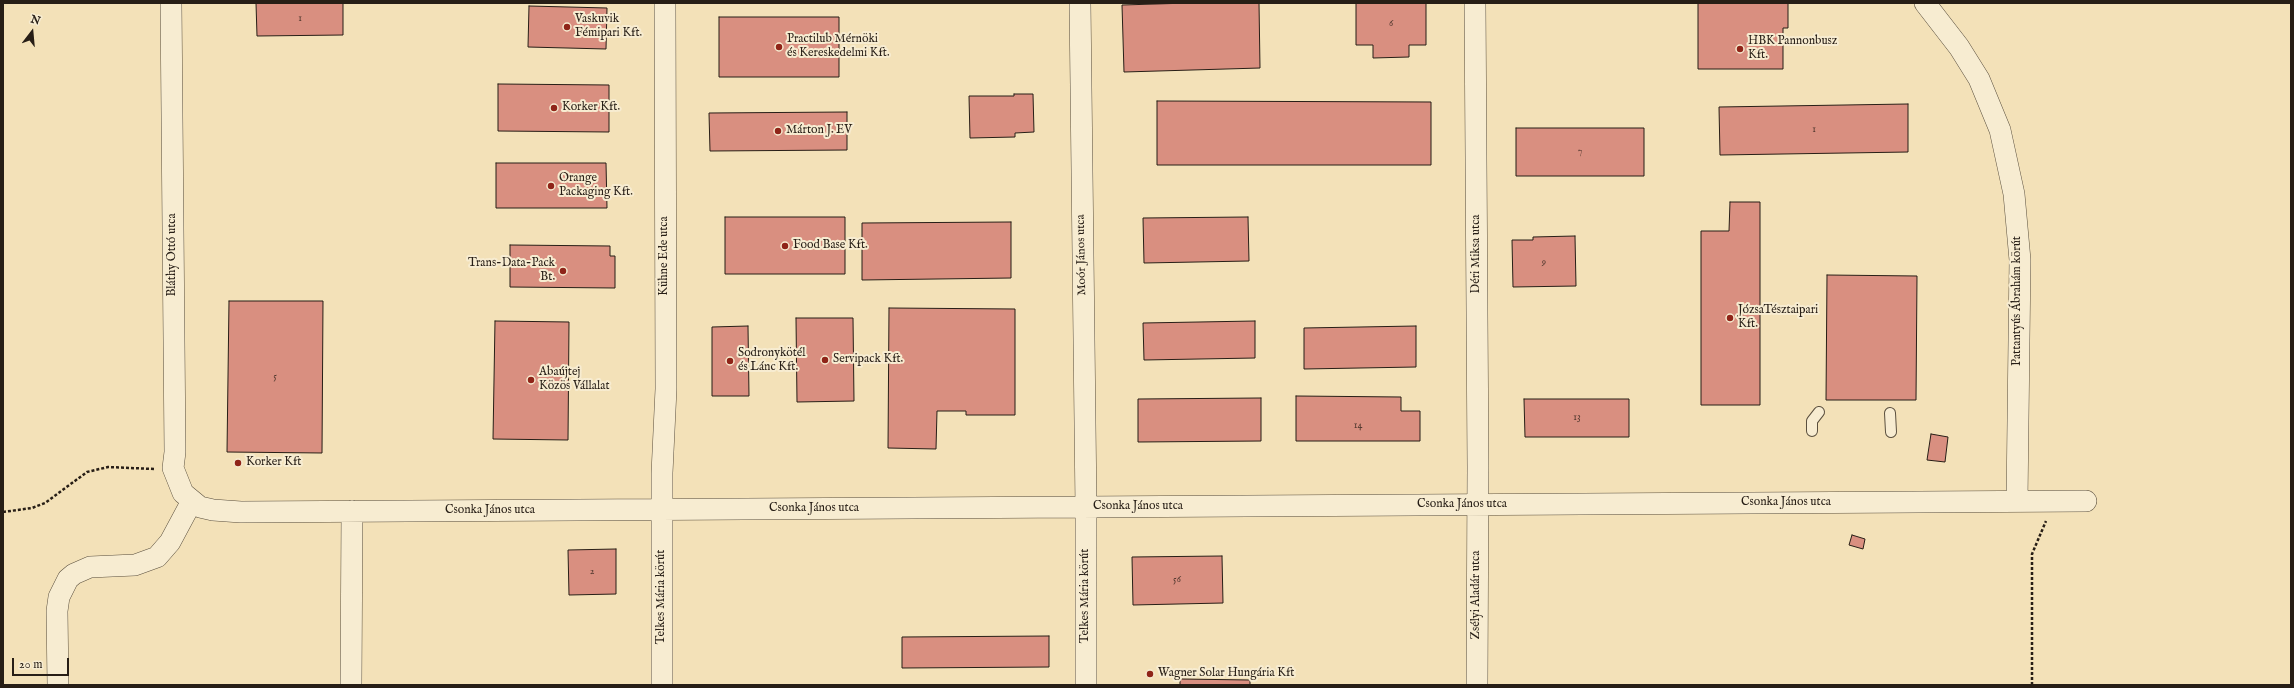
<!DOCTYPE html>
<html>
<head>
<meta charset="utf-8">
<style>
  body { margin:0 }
  #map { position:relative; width:2294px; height:688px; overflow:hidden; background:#f3e1b8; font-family:"IM FELL English",serif }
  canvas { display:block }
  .frame { position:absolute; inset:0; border:4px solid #271e16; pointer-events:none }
  .north { position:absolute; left:12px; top:12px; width:40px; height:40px; -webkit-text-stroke:3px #f7ecd1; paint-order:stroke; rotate:16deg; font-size:11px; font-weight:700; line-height:16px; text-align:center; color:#271e16 }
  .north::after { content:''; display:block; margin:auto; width:14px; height:18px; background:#271e16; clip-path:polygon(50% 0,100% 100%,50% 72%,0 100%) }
  .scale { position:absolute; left:12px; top:658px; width:57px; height:18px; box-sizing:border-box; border:2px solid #271e16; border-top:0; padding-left:5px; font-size:12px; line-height:14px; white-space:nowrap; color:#271e16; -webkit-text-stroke:3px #f7ecd1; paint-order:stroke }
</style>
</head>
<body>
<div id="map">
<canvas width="2294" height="688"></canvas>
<div class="frame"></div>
<div class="north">N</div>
<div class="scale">20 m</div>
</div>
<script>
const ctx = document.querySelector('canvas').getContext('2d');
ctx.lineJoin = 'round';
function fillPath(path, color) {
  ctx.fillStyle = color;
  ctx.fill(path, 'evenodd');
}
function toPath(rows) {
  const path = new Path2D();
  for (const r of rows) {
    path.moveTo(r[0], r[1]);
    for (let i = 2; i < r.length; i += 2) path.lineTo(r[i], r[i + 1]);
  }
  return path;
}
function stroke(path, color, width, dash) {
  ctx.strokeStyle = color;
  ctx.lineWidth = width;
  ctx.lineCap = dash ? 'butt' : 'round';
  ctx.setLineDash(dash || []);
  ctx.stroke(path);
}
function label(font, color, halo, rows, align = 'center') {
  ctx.font = font + ' "IM FELL English",serif';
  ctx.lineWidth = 4;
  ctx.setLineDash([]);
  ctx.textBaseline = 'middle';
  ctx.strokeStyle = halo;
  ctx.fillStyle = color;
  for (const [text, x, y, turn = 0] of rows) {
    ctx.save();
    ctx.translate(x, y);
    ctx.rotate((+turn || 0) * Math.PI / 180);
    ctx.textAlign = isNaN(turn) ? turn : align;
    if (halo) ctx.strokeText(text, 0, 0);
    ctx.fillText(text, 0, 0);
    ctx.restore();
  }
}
const building = toPath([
  [256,3,343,3,343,35,257,36,256,3],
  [1189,3,1259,3,1260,68,1124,72,1122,5,1189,3],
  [1356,3,1426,3,1426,45,1409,45,1409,57,1373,58,1373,45,1356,45,1356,3],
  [1698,3,1788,3,1788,28,1783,28,1783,69,1698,69,1698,3],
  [529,6,607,8,606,49,528,47,529,6],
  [719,17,839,17,839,77,719,77,719,17],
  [498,84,609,85,609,132,498,131,498,84],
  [1014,94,1033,94,1034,132,1015,133,1015,137,970,138,969,96,1014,96,1014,94],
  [1157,101,1431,102,1431,165,1157,165,1157,101],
  [1908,104,1908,152,1720,155,1719,107,1908,104],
  [847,112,847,150,710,151,709,113,847,112],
  [1516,128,1644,128,1644,176,1516,176,1516,128],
  [496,163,606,163,607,208,496,208,496,163],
  [1730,202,1760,202,1760,405,1701,405,1701,231,1729,231,1730,202],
  [725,217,845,217,845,274,725,274,725,217],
  [1248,217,1249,261,1144,263,1143,218,1248,217],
  [1011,222,1011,278,862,280,862,223,1011,222],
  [1575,236,1576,286,1513,287,1512,240,1533,240,1533,237,1575,236],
  [510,245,610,246,610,256,615,256,615,288,510,287,510,245],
  [1827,275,1917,276,1916,400,1826,400,1827,275],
  [229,301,323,301,322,453,227,452,229,301],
  [889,308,1015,309,1015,415,966,415,966,411,937,411,936,449,888,448,889,308],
  [796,318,853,318,854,401,797,402,796,318],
  [495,321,569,322,568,440,493,439,495,321],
  [1255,321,1255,358,1144,360,1143,323,1255,321],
  [748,326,749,396,712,396,712,327,748,326],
  [1416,326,1416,367,1304,369,1304,328,1416,326],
  [1296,396,1401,397,1401,411,1420,411,1420,441,1296,441,1296,396],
  [1261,398,1261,441,1138,442,1138,399,1261,398],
  [1524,399,1629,399,1629,437,1525,437,1524,399],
  [1931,434,1948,437,1945,462,1927,460,1931,434],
  [1852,535,1865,539,1863,549,1849,545,1852,535],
  [616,549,616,594,569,595,568,550,616,549],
  [1222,556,1223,603,1133,605,1132,557,1222,556],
  [1049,636,1049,667,902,668,902,637,1049,636],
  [1180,679,1250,680,1250,685,1180,685,1180,679]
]);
fillPath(building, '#d98f80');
stroke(building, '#271e16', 1);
const service = toPath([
  [1890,413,1891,432],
  [1812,431,1812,421,1819,412]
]);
const minor = toPath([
  [171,3,175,452,173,468,183,493,200,507,213,510,241,512,2086,501],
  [1080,3,1086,507,1086,685],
  [1475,3,1478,467,1477,685],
  [1925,3,1959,47,1979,79,2000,130,2014,194,2020,260,2017,501],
  [58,685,57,611,59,597,68,579,74,574,90,567,135,565,157,557,170,542,192,501],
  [351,685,352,511],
  [662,685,662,473,666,389,665,3]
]);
stroke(service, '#5a4f3e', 12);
stroke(minor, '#5a4f3e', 22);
stroke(toPath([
  [3,512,32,508,45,503,87,472,108,467,154,469],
  [2032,685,2032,554,2046,521]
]), '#271e16', 2.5, [3, 2]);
stroke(service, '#f7ecd1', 10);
stroke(minor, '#f7ecd1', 21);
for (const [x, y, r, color] of [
  [567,27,4,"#8f2418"],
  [779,47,4,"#8f2418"],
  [1740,49,4,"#8f2418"],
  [554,108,4,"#8f2418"],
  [778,131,4,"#8f2418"],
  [551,186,4,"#8f2418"],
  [785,246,4,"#8f2418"],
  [563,271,4,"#8f2418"],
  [1730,318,4,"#8f2418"],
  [825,360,4,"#8f2418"],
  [730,361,4,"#8f2418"],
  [531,380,4,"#8f2418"],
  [238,463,4,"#8f2418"],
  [1150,674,4,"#8f2418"]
]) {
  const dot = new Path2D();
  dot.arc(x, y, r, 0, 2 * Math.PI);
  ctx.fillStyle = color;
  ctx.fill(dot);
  stroke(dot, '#f7ecd1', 1.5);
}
label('10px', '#543a30', null, [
  ["1",300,19],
  ["6",1391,24],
  ["1",1814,130],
  ["7",1580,152],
  ["9",1544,263],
  ["5",275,377],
  ["13",1577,418],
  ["14",1358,426],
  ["2",592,572],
  ["56",1177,580]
]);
label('12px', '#271e16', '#f7ecd1', [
  ["Vaskuvik",575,20],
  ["Fémipari Kft.",575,34],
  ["Practilub Mérnöki",787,40],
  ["és Kereskedelmi Kft.",787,54],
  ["HBK Pannonbusz",1748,42],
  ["Kft.",1748,56],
  ["Korker Kft.",562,108],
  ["Márton J. EV",786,131],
  ["Orange",559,179],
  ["Packaging Kft.",559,193],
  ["Food Base Kft.",793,246],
  ["Trans-Data-Pack",555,264,"right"],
  ["Bt.",555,278,"right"],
  ["JózsaTésztaipari",1738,311],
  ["Kft.",1738,325],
  ["Sodronykötél",738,354],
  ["és Lánc Kft.",738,368],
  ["Servipack Kft.",833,360],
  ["Abaújtej",539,373],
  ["Közös Vállalat",539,387],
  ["Korker Kft",246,463],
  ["Wagner Solar Hungária Kft",1158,674]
], 'left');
label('12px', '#271e16', '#f7ecd1', [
  ["Déri Miksa utca",1477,254,-90],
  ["Bláthy Ottó utca",173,255,-90],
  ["Moór János utca",1082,255,-91],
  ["Kühne Ede utca",665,256,-90],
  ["Pattantyús Ábrahám körút",2018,301,-90],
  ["Csonka János utca",1786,503],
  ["Csonka János utca",1462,505],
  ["Csonka János utca",1138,507],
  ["Csonka János utca",814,509],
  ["Csonka János utca",490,511],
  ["Zsélyi Aladár utca",1477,595,-90],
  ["Telkes Mária körút",1086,596,-90],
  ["Telkes Mária körút",662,597,-90]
]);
</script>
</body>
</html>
